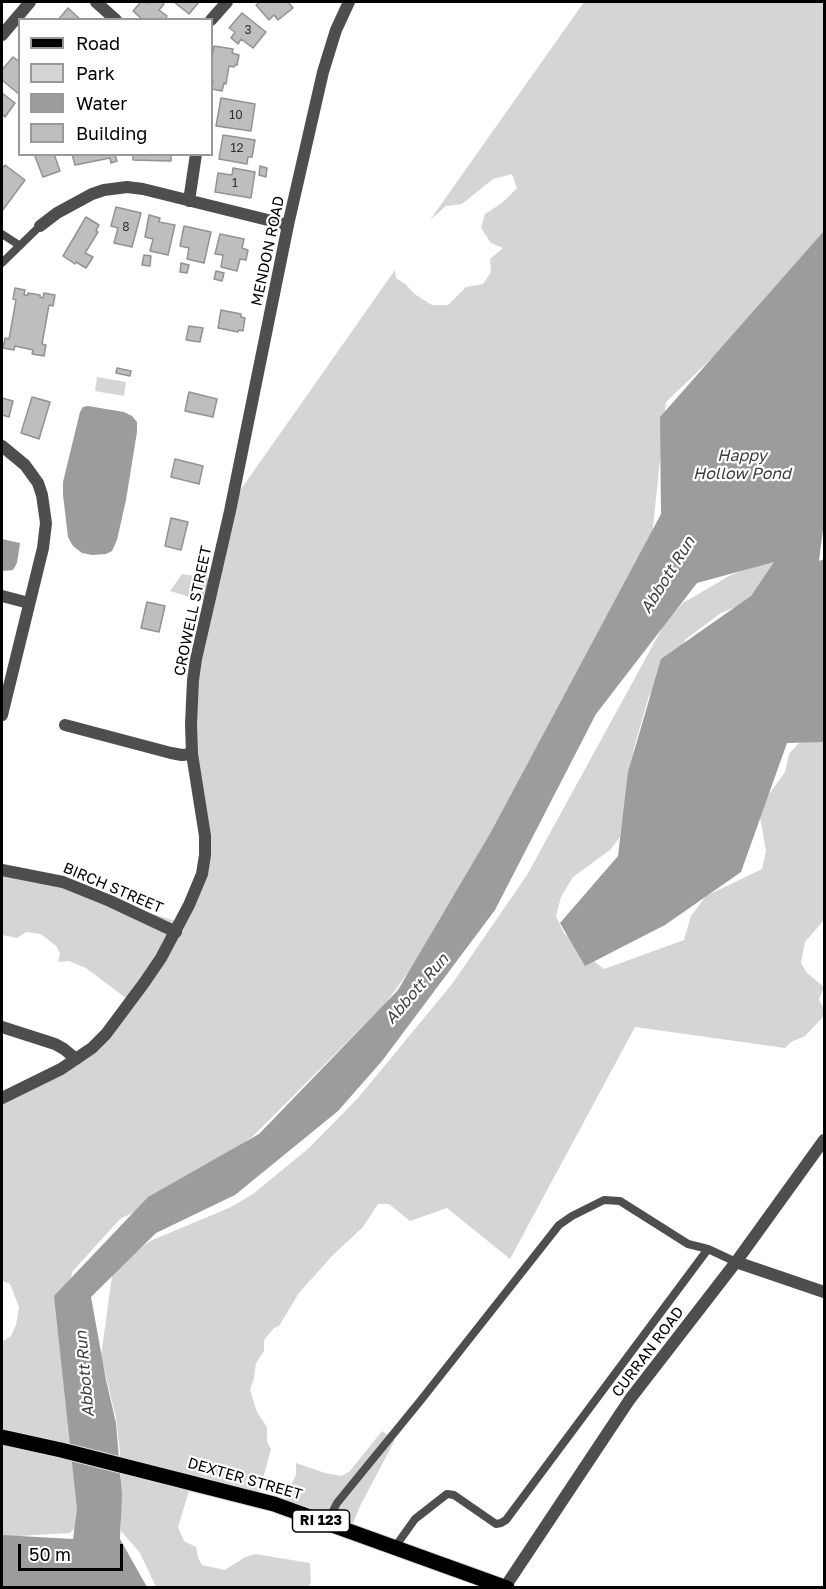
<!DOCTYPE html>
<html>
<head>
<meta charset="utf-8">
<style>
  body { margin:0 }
  #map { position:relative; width:826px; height:1589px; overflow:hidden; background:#fff; font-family:"Golos Text",sans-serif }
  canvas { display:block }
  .frame { position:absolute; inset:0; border:3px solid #000; pointer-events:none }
  .legend { position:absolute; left:18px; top:18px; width:195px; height:138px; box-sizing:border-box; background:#fff; border:2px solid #999; margin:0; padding:8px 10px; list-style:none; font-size:18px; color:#000 }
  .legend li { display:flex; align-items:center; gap:12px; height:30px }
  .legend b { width:30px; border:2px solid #999 }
  .scale { position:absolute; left:18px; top:1544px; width:105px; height:27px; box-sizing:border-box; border:3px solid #000; border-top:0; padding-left:8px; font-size:18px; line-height:21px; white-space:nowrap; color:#000; -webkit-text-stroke:4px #fff; paint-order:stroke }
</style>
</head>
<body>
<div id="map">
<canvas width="826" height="1589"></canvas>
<div class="frame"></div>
<ul class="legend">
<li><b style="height:8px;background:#000"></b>Road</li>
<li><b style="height:16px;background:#d5d5d5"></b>Park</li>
<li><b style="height:16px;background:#9c9c9c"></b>Water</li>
<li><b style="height:16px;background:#bebebe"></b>Building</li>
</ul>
<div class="scale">50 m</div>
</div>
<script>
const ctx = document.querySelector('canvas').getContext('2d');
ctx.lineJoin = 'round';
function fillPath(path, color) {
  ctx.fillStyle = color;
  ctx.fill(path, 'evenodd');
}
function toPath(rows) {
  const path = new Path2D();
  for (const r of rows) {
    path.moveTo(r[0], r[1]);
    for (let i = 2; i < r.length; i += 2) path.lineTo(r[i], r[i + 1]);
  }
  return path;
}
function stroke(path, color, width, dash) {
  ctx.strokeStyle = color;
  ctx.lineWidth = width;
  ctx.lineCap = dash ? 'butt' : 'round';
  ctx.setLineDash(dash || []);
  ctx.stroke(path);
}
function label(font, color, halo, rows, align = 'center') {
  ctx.font = font + ' "Golos Text",sans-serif';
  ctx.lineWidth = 4.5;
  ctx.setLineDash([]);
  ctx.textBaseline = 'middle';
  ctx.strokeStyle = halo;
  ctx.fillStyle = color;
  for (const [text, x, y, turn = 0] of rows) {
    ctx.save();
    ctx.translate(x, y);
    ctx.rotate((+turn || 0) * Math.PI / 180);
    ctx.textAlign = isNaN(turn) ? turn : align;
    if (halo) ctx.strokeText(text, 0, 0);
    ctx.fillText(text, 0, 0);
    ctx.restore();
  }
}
fillPath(toPath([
  [584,2,824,2,824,254,777,296,666,402,652,537,447,920,385,1004,254,1135,213,1168,192,1183,120,1219,72,1272,64,1329,81,1521,70,1533,2,1537,2,1342,11,1336,16,1325,19,1307,10,1284,2,1281,2,1098,74,1063,130,1001,86,968,69,961,58,962,60,953,56,946,41,934,26,932,17,938,2,935,2,869,176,921,202,877,195,755,193,686,206,602,170,591,182,574,214,579,232,502,395,270,396,278,405,284,416,295,432,305,448,305,466,287,483,284,491,272,490,259,503,248,491,243,481,228,485,214,502,203,517,188,512,174,493,179,462,204,446,206,430,220],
  [97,377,126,382,124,396,95,391],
  [797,553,743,604,721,613,686,639,649,696,634,748,620,837,610,850,573,877,561,897,556,916,564,933,580,950,604,969,684,940,691,916,706,896,762,869,766,851,760,817,764,801,785,772,789,754,799,743,818,736,824,736,824,920,805,942,801,963,807,973,824,987,819,1000,824,1008,824,1016,805,1036,791,1042,785,1048,635,1027,510,1259,447,1208,410,1221,389,1204,378,1204,363,1227,332,1256,299,1293,279,1326,274,1328,264,1340,264,1351,256,1363,254,1378,250,1390,257,1412,267,1427,267,1442,271,1449,259,1493,193,1478,178,1527,184,1541,196,1547,198,1558,202,1565,225,1570,245,1557,255,1554,310,1563,311,1583,308,1587,156,1587,140,1553,121,1531,121,1461,116,1418,101,1356,112,1276,123,1262,150,1241,229,1208,253,1194,309,1148,358,1098,452,984,527,875,665,623,683,603,729,576,779,555],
  [382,1431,395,1440,360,1506,353,1524,351,1524,285,1500,296,1474,296,1463,325,1473,342,1476,350,1471]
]), '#d5d5d5');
fillPath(toPath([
  [824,231,824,522,819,561,824,559,824,742,787,743,741,872,665,925,585,966,560,923,618,856,628,772,661,659,751,596,774,562,697,583,596,714,495,910,382,1061,338,1111,235,1195,156,1233,91,1297,106,1380,116,1423,122,1495,120,1539,147,1587,2,1587,2,1535,73,1539,77,1509,54,1296,148,1197,259,1134,398,990,491,832,661,514,660,417],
  [88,406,124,412,132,416,137,422,137,432,126,500,117,540,112,551,106,554,92,555,82,553,73,546,68,537,63,495,63,482,80,412,83,407],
  [2,539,20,543,17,563,13,570,2,571]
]), '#9c9c9c');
const building = toPath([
  [141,2,149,3,150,2,161,2,164,4,159,10,167,16,165,20,143,20,133,11,141,2],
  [174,2,199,2,189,14,174,2],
  [260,2,289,2,288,2,293,8,278,20,274,15,269,20,256,5,260,2],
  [68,8,81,20,58,20,68,8],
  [242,13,266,32,253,48,241,39,238,44,231,38,235,32,229,28,242,13],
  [214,46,233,49,232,53,239,55,237,65,235,65,234,67,229,66,226,84,224,83,222,91,212,89,213,81,212,81,212,57,214,46],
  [13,57,20,62,20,95,2,80,2,70,13,57],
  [2,93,15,103,5,117,2,114,2,93],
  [221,98,255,104,251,131,216,126,221,98],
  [223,135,255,140,252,157,248,157,247,164,219,159,223,135],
  [34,154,54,154,60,171,43,177,34,154],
  [72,154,115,154,117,161,111,163,110,158,75,165,72,154],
  [133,154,171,154,171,161,133,160,133,154],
  [5,165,25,180,2,211,2,181,3,179,2,178,2,169,5,165],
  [260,166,267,168,266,177,259,175,260,166],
  [233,168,255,172,251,198,215,192,218,173,232,175,233,168],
  [116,207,141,213,132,247,114,243,118,228,111,226,116,207],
  [149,215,160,218,159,222,175,225,168,255,150,251,153,239,145,237,149,215],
  [86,217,99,225,96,231,98,232,85,253,93,257,86,268,76,262,75,264,63,256,86,217],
  [184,226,211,232,204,263,187,259,189,248,180,246,184,226],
  [220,234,244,239,242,248,248,250,246,260,240,259,237,271,221,267,223,255,215,254,220,234],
  [144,255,151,256,150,266,142,265,144,255],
  [181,263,189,265,187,273,180,272,181,263],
  [216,271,224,273,222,281,214,279,216,271],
  [15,288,25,290,24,295,28,295,28,293,40,295,40,297,43,298,44,293,55,295,53,306,49,305,42,344,46,345,44,356,32,354,33,350,15,346,14,350,3,348,5,338,9,339,16,300,13,299,15,288],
  [221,310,241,314,241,317,245,318,243,331,239,330,238,332,218,328,221,310],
  [189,326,203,328,200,342,186,340,189,326],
  [117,368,131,371,130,376,116,373,117,368],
  [189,392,217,399,213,417,185,411,189,392],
  [32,397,50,402,39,439,21,433,32,397],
  [2,398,13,401,9,417,2,415,2,398],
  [175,459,203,466,199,484,171,477,175,459],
  [171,518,188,522,181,550,165,546,171,518],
  [147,602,165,606,159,632,141,628,147,602]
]);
fillPath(building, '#bebebe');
stroke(building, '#929292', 1.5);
const primary = toPath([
  [2,1437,61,1450,274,1504,507,1588]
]);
stroke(primary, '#dbdbdb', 17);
stroke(toPath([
  [2,234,19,245],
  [2,263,40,226],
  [327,1523,337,1503,421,1400,559,1225,572,1216,604,1200,620,1201,688,1244,708,1249,736,1262],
  [395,1547,415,1519,447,1494,454,1495,496,1524,501,1523,506,1520,708,1249]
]), '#4e4e4e', 8);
stroke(toPath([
  [96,2,116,20],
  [211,20,227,2],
  [2,35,30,2],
  [189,201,196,154],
  [40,226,57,213,92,194,104,190,127,187,143,189,288,225],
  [2,446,25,465,38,483,42,495,46,523,43,548,2,715],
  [2,596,29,603],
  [65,725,171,753,182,755,192,754],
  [2,870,63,882,110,901,176,932],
  [2,1027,55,1044,64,1049,76,1059],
  [736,1262,824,1292],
  [505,1587,630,1399,736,1262,824,1140]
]), '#4e4e4e', 12);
stroke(toPath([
  [2,1098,61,1069,92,1048,106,1034,144,983,161,958,189,905,202,874,205,855,205,836,192,754,191,724,193,680,196,659,230,511,288,225,323,72,336,30,349,2]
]), '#4e4e4e', 12);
stroke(primary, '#000', 15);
label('12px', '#303030', null, [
  ["3",248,30],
  ["10",236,115],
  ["12",237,148],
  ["1",235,183],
  ["8",126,227]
]);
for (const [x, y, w] of [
  [321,1521,57]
]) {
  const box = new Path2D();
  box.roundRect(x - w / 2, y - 11, w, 22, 4.5);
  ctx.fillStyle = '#fff';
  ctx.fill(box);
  stroke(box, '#000', 1.5);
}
label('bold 14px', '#000', null, [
  ["RI 123",321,1521]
]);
label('15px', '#000', '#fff', [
  ["MENDON ROAD",268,251,-78],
  ["CROWELL STREET",193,611,-78],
  ["BIRCH STREET",113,888,23],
  ["CURRAN ROAD",648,1352,-53],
  ["DEXTER STREET",245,1479,16]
]);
label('italic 16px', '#3d3d3d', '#fff', [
  ["Happy",742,456],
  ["Hollow Pond",742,474],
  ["Abbott Run",668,575,-58],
  ["Abbott Run",417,989,-49],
  ["Abbott Run",85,1374,-95]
]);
</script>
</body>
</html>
